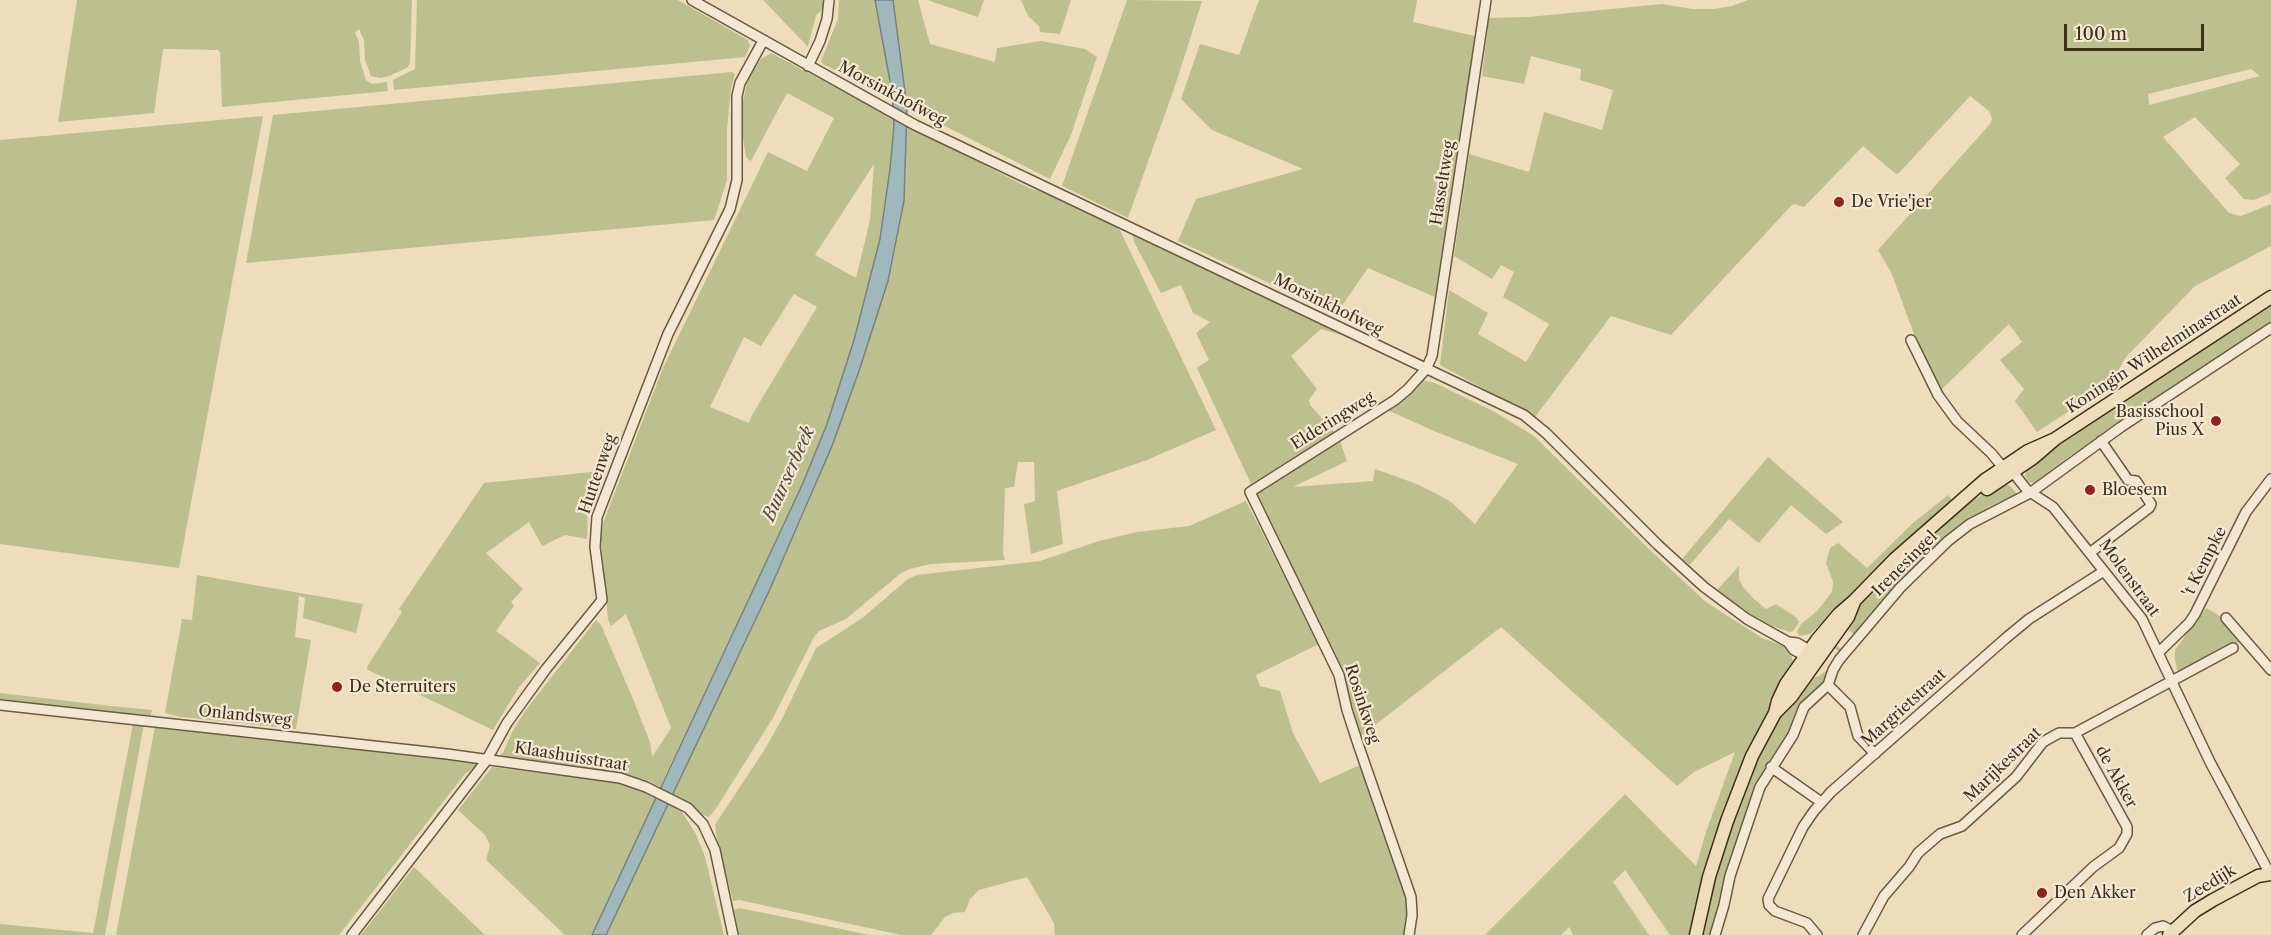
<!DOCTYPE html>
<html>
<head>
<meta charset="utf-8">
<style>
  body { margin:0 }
  #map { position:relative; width:2271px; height:935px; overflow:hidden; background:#edddbb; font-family:"Libre Caslon Text",serif }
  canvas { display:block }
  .scale { position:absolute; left:2064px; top:24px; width:140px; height:27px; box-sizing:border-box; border:3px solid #3f301c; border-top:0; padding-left:8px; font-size:18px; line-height:21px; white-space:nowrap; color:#3f301c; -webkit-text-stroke:4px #f3e9d3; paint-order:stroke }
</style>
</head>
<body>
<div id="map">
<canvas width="2271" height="935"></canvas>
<div class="scale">100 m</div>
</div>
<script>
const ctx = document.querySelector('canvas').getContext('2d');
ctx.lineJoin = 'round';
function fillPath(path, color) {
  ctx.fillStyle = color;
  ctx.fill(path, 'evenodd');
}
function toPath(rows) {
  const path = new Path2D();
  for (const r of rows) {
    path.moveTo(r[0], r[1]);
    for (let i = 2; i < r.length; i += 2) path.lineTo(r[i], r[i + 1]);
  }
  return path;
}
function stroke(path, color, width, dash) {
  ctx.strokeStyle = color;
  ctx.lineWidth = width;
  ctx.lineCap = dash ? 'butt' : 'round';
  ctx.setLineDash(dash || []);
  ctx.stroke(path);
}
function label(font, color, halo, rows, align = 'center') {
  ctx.font = font + ' "Libre Caslon Text",serif';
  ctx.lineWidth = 4.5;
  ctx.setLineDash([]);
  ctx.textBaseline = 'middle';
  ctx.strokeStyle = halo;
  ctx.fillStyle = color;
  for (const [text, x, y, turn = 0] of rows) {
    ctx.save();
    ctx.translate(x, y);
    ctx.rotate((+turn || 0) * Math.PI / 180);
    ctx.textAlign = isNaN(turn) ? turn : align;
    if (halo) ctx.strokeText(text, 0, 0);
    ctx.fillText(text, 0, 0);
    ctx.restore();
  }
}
fillPath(toPath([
  [77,0,412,0,410,63,407,68,389,76,381,78,371,76,365,60,364,40,359,29,355,33,359,42,360,61,366,80,372,84,387,82,388,91,222,107,220,52,218,50,163,49,154,113,58,122],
  [417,0,678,0,748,40,750,46,745,57,394,90,393,80,415,69],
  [763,0,825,0,823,9,816,15,808,47],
  [839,0,875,0,893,99,823,64,821,61,838,19],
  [893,0,918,0,930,44,995,62,997,48,1041,41,1085,49,1097,57,1071,135,1050,179,907,107],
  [927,0,984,0,978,17],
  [1021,0,1071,0,1060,34,1040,32,1039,26,1028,16],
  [1127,0,1202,1,1175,86,1128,218,1062,186],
  [1259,0,1417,0,1413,22,1475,36,1435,297,1368,268,1336,314,1178,241,1196,199,1303,169,1212,130,1181,99,1200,44,1239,55],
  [1748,0,2271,0,2271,193,2254,200,2244,199,2225,178,2240,164,2195,117,2163,137,2229,213,2241,216,2271,204,2271,246,2195,286,2125,358,2112,383,2037,432,2015,401,2024,389,2000,360,2022,342,2009,324,1941,390,1917,342,1891,272,1878,250,1990,124,1992,119,1989,111,1970,96,1899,173,1896,174,1863,146,1804,207,1794,204,1791,206,1671,335,1611,316,1535,417,1440,365,1449,290,1488,313,1478,334,1526,362,1549,324,1503,297,1514,272,1501,265,1492,279,1454,256,1469,154,1529,172,1544,112,1602,130,1613,90,1580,80,1581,69,1531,56,1524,84,1482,76,1489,18,1529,17,1662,4,1692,9,1714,9,1732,6],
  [2251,69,2260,76,2149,105,2148,94],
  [771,53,893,117,894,125,890,169,880,239,854,340,827,424,803,483,660,787,646,780,620,774,503,756,500,754,503,753,512,732,525,711,596,620,601,625,633,699,650,742,652,757,671,728,626,614,611,626,608,620,601,539,603,523,663,368,768,152,807,171,834,118,787,93,752,159,750,161,746,157,741,126,743,101,748,79,761,59],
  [874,164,870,220,856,278,815,255],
  [794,294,817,307,752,415,749,423,710,407,744,337,761,346],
  [732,72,735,74,731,89,727,129,727,180,714,220,246,263,273,115],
  [263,116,179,568,0,544,0,140],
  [907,125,1029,188,1049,194,1118,226,1216,430,1147,460,1057,491,1063,544,1031,554,1024,504,1035,501,1034,462,1018,462,1014,487,1005,488,1003,554,1005,560,931,564,910,569,901,573,846,619,819,631,814,637,773,718,715,810,709,817,700,814,672,794,770,589,806,508,859,371,888,281,895,250,904,201],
  [1132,232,1349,337,1321,329,1291,356,1317,389,1309,400,1310,405,1334,432,1251,484,1197,368,1209,360,1196,333,1210,322,1193,313,1181,285,1161,293,1134,242],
  [2271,305,2271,324,2069,457,2039,482,2033,483,2029,482,2025,476,2028,465],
  [1421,380,1435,383,1493,411,1534,436,1648,548,1706,602,1762,638,1784,646,1790,652,1793,660,1791,670,1766,715,1747,755,1703,875,1691,935,1670,935,1625,870,1613,882,1649,935,1573,935,1569,927,1561,935,1485,935,1625,794,1696,866,1706,832,1735,752,1694,772,1677,786,1501,627,1361,736,1352,712,1343,673,1257,498,1258,493,1340,441,1347,461,1293,487,1373,481,1375,469,1417,484,1435,493,1451,502,1475,524,1518,464,1434,431,1385,409],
  [1768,457,1843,522,1826,534,1791,505,1759,543,1729,519,1690,565,1682,559],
  [602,468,588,512,587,539,565,535,542,546,529,522,486,553,523,589,511,602,514,606,496,631,540,663,519,687,493,730,368,670,367,667,402,612,399,609,484,483,592,472],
  [2006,485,2010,486,2017,494,2015,497,2013,496,1988,507,1986,511,1894,589,1854,634,1847,629,1835,644,1841,649,1839,652,1831,645,1856,609,1894,567,1969,503,1995,487],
  [1948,495,1954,502,1892,556,1810,634,1799,636,1797,632,1801,624,1817,611,1832,592,1833,582,1826,563,1830,548,1838,543,1867,568,1913,523],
  [1246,501,1319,644,1256,675,1260,686,1280,691,1293,733,1320,783,1362,764,1405,890,1409,918,1406,935,1055,935,1054,923,1027,877,979,890,970,899,965,912,953,913,945,917,931,935,901,935,739,900,733,901,717,840,715,825,765,749,782,719,816,648,861,619,908,579,917,575,1040,561,1099,541,1137,532,1189,526],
  [1739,566,1739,579,1743,587,1754,599,1766,609,1776,604,1796,617,1799,622,1793,631,1790,632,1772,626,1752,615,1717,590],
  [197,575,363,604,356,633,303,618,305,598,299,596,295,637,311,640,296,729,181,717,165,713,182,619,192,620],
  [2206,608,2225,619,2241,641,2219,652,2179,677,2175,660,2175,650],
  [1827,670,1829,671,1825,683,1803,703,1794,716,1788,737,1763,774,1748,809,1712,935,1702,935,1716,875,1734,814,1771,729,1787,705,1811,677,1817,677],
  [0,693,111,706,152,710,151,715,148,717,0,699],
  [133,724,144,724,105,935,0,935,0,924,93,933],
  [155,726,183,730,480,763,465,774,339,935,116,935],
  [492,767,614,782,640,788,657,796,592,935,565,935,486,860,490,845,485,835,458,810],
  [668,801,678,806,696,834,705,857,724,935,606,935],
  [414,867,483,933,485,935,361,935],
  [739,908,794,919,869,935,739,935,734,910]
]), '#bbc08e');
const water = toPath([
  [875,0,893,0,907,107,904,201,888,281,859,371,832,446,770,589,606,935,592,935,803,483,827,424,854,340,880,239,890,169,894,125,892,92,875,0]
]);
fillPath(water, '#a0b8bc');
stroke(water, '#79827c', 1.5);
const minor = toPath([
  [692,0,915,125,1524,415,1546,433,1658,545,1704,587,1747,619,1788,642,1794,650,1811,659],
  [808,66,820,41,827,19,829,0],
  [1911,340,1938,395,1957,421,1991,453,2001,465,2016,476,2027,490,2053,507,2142,619,2210,762,2270,874],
  [2091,552,2149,508,2151,504,2136,481,2128,480,2101,441],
  [2226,618,2271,670],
  [1788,642,1797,643,1809,650,1813,656],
  [2159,652,2189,623,2195,614,2246,512,2271,479],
  [0,705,447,754,620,778,646,787,688,808,703,824,715,850,733,935],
  [1875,754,1858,736,1850,707,1828,685,1833,670,1839,660,1900,588,1948,541,1970,524,2030,493,2121,427,2271,328],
  [1771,767,1821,802],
  [352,935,486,761,507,723,546,669,602,600,595,547,597,517,668,334,730,209,737,180,737,96,740,83,763,41],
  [1409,935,1412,915,1411,897,1358,744,1347,710,1339,675,1250,492,1395,400,1408,389,1426,369,1432,356,1486,0],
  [1715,935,1724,905,1730,876,1760,787,1793,735,1804,707,1828,685],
  [1817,935,1807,923,1775,911,1769,905,1768,899,1803,827,1814,811,1831,792,2006,638,2029,619,2104,571],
  [1863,935,1884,896,1909,867,1918,853,1940,834,1962,826,2016,777,2043,742,2059,733,2075,733,2233,648],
  [2022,935,2093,867,2119,848,2127,834,2127,827,2075,733],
  [2147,935,2155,928,2163,926,2173,931]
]);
const major = toPath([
  [1987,489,2033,458,2055,439,2271,297],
  [1775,713,1778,701,1786,684,1817,640,1839,614,1854,601,1895,559,1985,480,2028,451,2055,439],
  [1696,935,1709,877,1727,821,1752,756,1775,713,1791,697,1848,617,1854,602],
  [2169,935,2195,911,2213,900,2258,876,2271,874]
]);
stroke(minor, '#6a5b44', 12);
stroke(major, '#3f301c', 15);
stroke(minor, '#f3e9d3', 9);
stroke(major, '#edddbb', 12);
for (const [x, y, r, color] of [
  [1839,202,6,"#8f2418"],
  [2216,421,6,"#8f2418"],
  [2090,490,6,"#8f2418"],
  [337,687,6,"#8f2418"],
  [2042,893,6,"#8f2418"]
]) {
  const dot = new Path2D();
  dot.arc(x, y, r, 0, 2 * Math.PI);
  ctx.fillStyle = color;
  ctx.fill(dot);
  stroke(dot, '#f3e9d3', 2);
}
label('16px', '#3f301c', '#f3e9d3', [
  ["Morsinkhofweg",892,94,28],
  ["Hasseltweg",1443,183,-81],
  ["Morsinkhofweg",1328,305,26],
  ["Koningin Wilhelminastraat",2154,354,-33],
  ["Elderingweg",1333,421,-32],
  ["Huttenweg",598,474,-71],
  ["'t Kempke",2205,562,-63],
  ["Irenesingel",1905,564,-45],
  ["Molenstraat",2129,578,54],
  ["Rosinkweg",1362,704,72],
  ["Margrietstraat",1904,708,-42],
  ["Onlandsweg",245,716,6],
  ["Klaashuisstraat",571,757,9],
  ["Marijkestraat",2003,765,-44],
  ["de Akker",2116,777,61],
  ["Zeedijk",2210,884,-31]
]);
label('16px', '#3f301c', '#f3e9d3', [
  ["De Vrie'jer",1851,202],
  ["Basisschool",2204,412,"right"],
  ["Pius X",2204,430,"right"],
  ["Bloesem",2102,490],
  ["De Sterruiters",349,687],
  ["Den Akker",2054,893]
], 'left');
label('italic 18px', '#524b3c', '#f3e9d3', [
  ["Buurserbeek",789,474,-66]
]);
</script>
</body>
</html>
